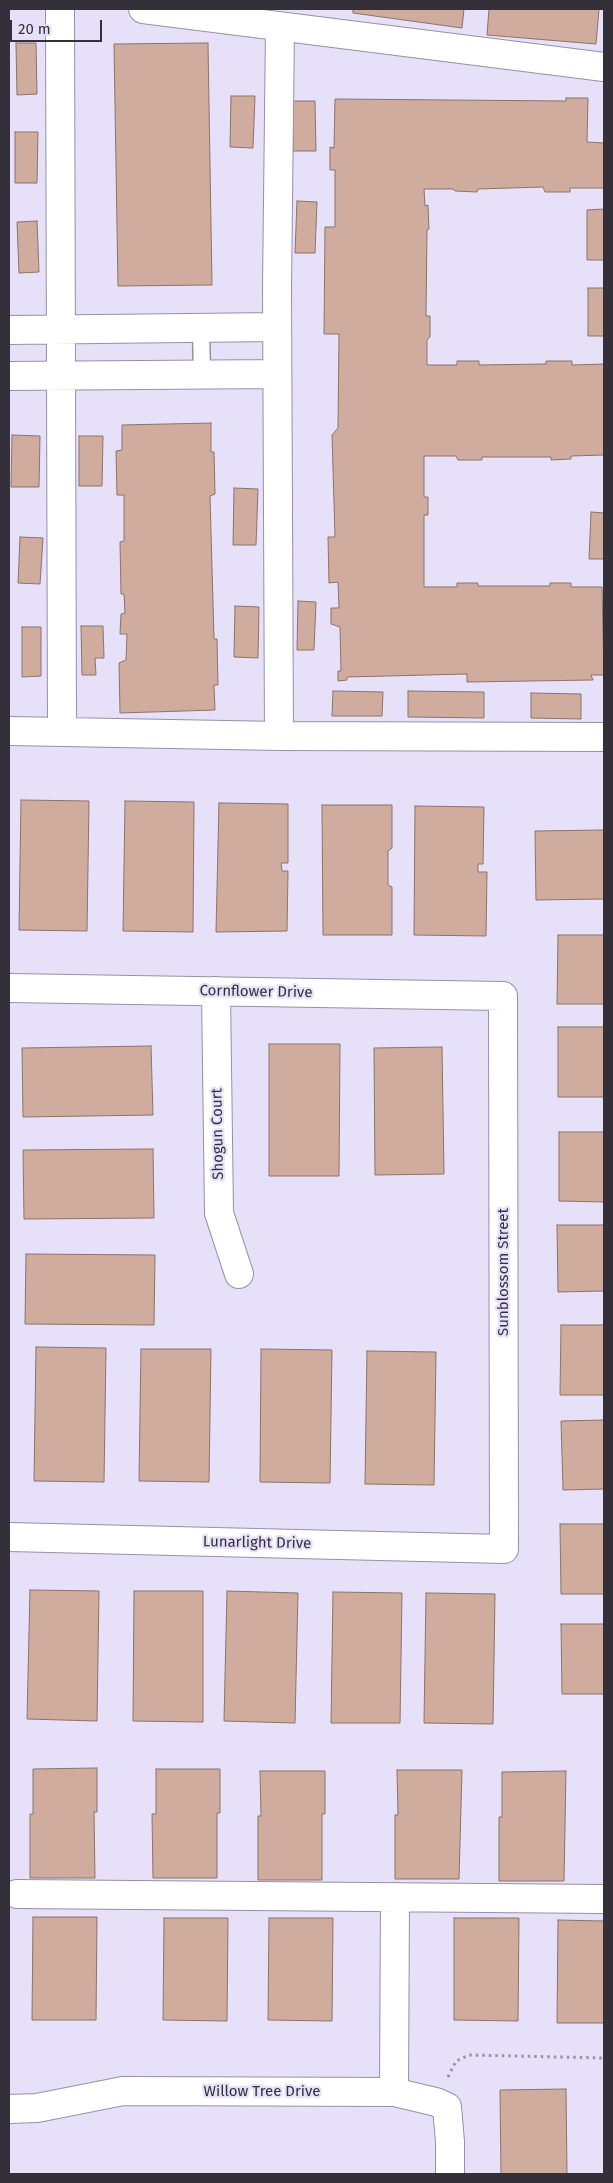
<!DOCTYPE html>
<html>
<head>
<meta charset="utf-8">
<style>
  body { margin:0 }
  #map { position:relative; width:613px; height:2183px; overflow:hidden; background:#e6e0f9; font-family:"Fira Sans",sans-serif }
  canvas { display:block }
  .frame { position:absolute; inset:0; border:10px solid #33303a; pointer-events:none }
  .scale { position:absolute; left:10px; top:20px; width:92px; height:22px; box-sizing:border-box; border:2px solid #33303a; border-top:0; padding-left:6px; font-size:15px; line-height:18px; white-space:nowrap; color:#33303a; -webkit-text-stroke:4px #e6e0f9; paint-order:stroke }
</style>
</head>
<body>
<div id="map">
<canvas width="613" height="2183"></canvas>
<div class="frame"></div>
<div class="scale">20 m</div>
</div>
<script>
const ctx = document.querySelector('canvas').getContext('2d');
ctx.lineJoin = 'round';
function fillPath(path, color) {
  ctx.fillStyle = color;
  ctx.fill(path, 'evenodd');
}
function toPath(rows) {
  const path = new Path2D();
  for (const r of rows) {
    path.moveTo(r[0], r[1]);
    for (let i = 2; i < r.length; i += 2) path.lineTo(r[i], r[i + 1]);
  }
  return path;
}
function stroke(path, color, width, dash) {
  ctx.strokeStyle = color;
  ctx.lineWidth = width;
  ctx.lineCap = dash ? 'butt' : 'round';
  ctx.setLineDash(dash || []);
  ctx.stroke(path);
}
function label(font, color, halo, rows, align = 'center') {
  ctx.font = font + ' "Fira Sans",sans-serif';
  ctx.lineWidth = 4.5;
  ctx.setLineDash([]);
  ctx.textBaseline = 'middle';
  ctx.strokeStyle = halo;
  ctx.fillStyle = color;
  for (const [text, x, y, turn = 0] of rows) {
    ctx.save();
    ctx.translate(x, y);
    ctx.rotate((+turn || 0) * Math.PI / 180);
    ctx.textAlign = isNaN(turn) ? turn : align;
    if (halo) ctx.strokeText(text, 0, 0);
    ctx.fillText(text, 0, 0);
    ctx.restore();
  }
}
const building = toPath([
  [353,9,464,9,462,28,353,13,353,9],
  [489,9,599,9,596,44,487,35,489,9],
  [16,43,36,43,37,94,17,95,16,43],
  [208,43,212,285,118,286,114,44,208,43],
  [231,96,255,96,253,148,230,147,231,96],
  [566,98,588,98,587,142,604,143,604,188,570,188,570,192,545,192,543,187,478,189,477,192,455,191,453,189,424,189,425,206,428,205,429,229,427,230,426,316,430,316,430,337,427,340,427,365,457,365,457,361,479,361,479,365,546,364,546,361,572,361,572,365,604,364,604,455,571,456,571,459,551,460,551,457,482,457,482,460,458,460,456,456,424,456,424,497,428,497,428,515,424,515,424,587,457,587,457,583,478,583,478,586,550,586,550,583,571,583,571,587,602,587,604,675,591,675,593,680,467,682,467,674,347,677,347,680,338,681,338,671,341,671,340,627,331,624,331,608,339,608,338,582,329,583,328,537,335,537,332,435,338,428,339,334,324,334,325,227,335,227,335,170,330,170,330,147,334,148,335,99,566,101,566,98],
  [292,101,315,101,316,151,293,151,292,101],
  [15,132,38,132,37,183,15,183,15,132],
  [297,201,317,202,315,253,295,253,297,201],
  [604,209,604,260,587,260,587,210,604,209],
  [37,221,39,272,19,273,17,222,37,221],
  [588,288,604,288,604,336,588,336,588,288],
  [211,423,211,452,214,452,215,494,210,496,214,639,217,639,218,685,214,685,215,710,120,713,119,663,126,660,127,634,120,634,121,614,125,613,124,594,121,594,120,542,124,541,124,495,117,495,116,451,122,450,122,425,211,423],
  [12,435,40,436,39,487,11,487,12,435],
  [79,436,103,436,102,486,79,486,79,436],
  [234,488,258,489,256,545,233,545,234,488],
  [591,512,604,513,604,559,589,559,591,512],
  [20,537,43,538,40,584,18,583,20,537],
  [298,601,316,602,314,650,297,650,298,601],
  [235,606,259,607,258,658,234,657,235,606],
  [81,626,103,626,104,658,95,658,96,675,82,675,81,626],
  [22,627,41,627,41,676,22,677,22,627],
  [333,691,383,692,382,716,332,716,333,691],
  [408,691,484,692,484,718,408,717,408,691],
  [531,693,581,694,581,719,531,718,531,693],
  [21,800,89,801,87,931,19,930,21,800],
  [125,801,194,802,193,932,123,931,125,801],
  [219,803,288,804,288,863,281,863,282,871,288,871,287,931,216,932,219,803],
  [322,805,392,805,392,848,388,851,388,885,392,887,392,935,323,935,322,805],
  [415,806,484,807,483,864,478,864,478,872,487,872,486,936,414,935,415,806],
  [604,830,604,899,536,900,535,831,604,830],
  [558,935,604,935,604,1004,557,1004,558,935],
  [558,1027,604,1027,604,1097,558,1097,558,1027],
  [269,1044,340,1044,339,1176,269,1176,269,1044],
  [151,1046,153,1115,23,1117,22,1048,151,1046],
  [442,1047,444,1174,375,1175,374,1048,442,1047],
  [559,1132,604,1132,604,1202,559,1201,559,1132],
  [153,1149,154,1218,24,1219,23,1150,153,1149],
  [557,1225,604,1225,604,1291,558,1292,557,1225],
  [26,1254,155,1255,154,1325,25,1324,26,1254],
  [561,1325,604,1325,604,1395,560,1395,561,1325],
  [36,1347,106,1348,104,1482,34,1481,36,1347],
  [141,1349,211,1349,209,1482,139,1481,141,1349],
  [261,1349,332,1350,330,1483,260,1482,261,1349],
  [367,1351,436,1352,434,1485,365,1484,367,1351],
  [604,1420,604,1489,563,1490,561,1421,604,1420],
  [560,1524,604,1524,604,1594,561,1594,560,1524],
  [30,1590,99,1591,97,1721,27,1719,30,1590],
  [134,1591,203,1591,203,1722,133,1721,134,1591],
  [227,1591,298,1593,295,1723,224,1721,227,1591],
  [333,1592,402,1593,400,1723,331,1723,333,1592],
  [426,1593,495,1594,493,1724,424,1723,426,1593],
  [561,1624,604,1624,604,1694,562,1694,561,1624],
  [97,1768,97,1812,94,1812,95,1878,30,1878,30,1814,33,1814,33,1769,97,1768],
  [156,1769,220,1769,220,1813,217,1813,217,1878,153,1878,152,1814,156,1814,156,1769],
  [397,1770,462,1770,459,1879,395,1879,395,1815,398,1815,397,1770],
  [260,1771,325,1771,325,1814,322,1814,322,1880,258,1880,258,1816,261,1816,260,1771],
  [566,1771,564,1881,499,1881,499,1817,502,1817,502,1772,566,1771],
  [33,1917,97,1917,96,2020,32,2020,33,1917],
  [164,1918,228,1918,227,2021,163,2020,164,1918],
  [269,1918,333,1918,332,2021,268,2020,269,1918],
  [454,1918,519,1918,518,2021,454,2020,454,1918],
  [558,1920,604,1921,604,2023,557,2023,558,1920],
  [566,2089,567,2174,501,2174,500,2090,566,2089]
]);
fillPath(building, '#cfac9e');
stroke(building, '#8b7369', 1);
const service = toPath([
  [201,328,202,375]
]);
const minor = toPath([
  [60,9,62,731],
  [143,9,604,67],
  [9,330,277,327],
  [9,376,277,374],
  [9,731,279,736,604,737],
  [279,736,277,288,280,27],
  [9,988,503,996,504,1549,9,1537],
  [216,991,219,1213,239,1274],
  [17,1894,604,1899],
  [394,2092,395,1897],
  [9,2109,37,2108,123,2091,394,2092,436,2102,447,2107,450,2142,450,2174]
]);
stroke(service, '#9690a7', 19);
stroke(minor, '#9690a7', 30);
stroke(toPath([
  [448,2077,456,2061,469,2055,604,2058]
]), '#9893a6', 3, [2.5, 4]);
stroke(service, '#fff', 16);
stroke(minor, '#fff', 28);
label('15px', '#33303a', '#e6e0f9', [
  ["Cornflower Drive",256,992,1],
  ["Shogun Court",218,1134,-91],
  ["Sunblossom Street",504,1272,-90],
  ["Lunarlight Drive",257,1543,1],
  ["Willow Tree Drive",262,2092]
]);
</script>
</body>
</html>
